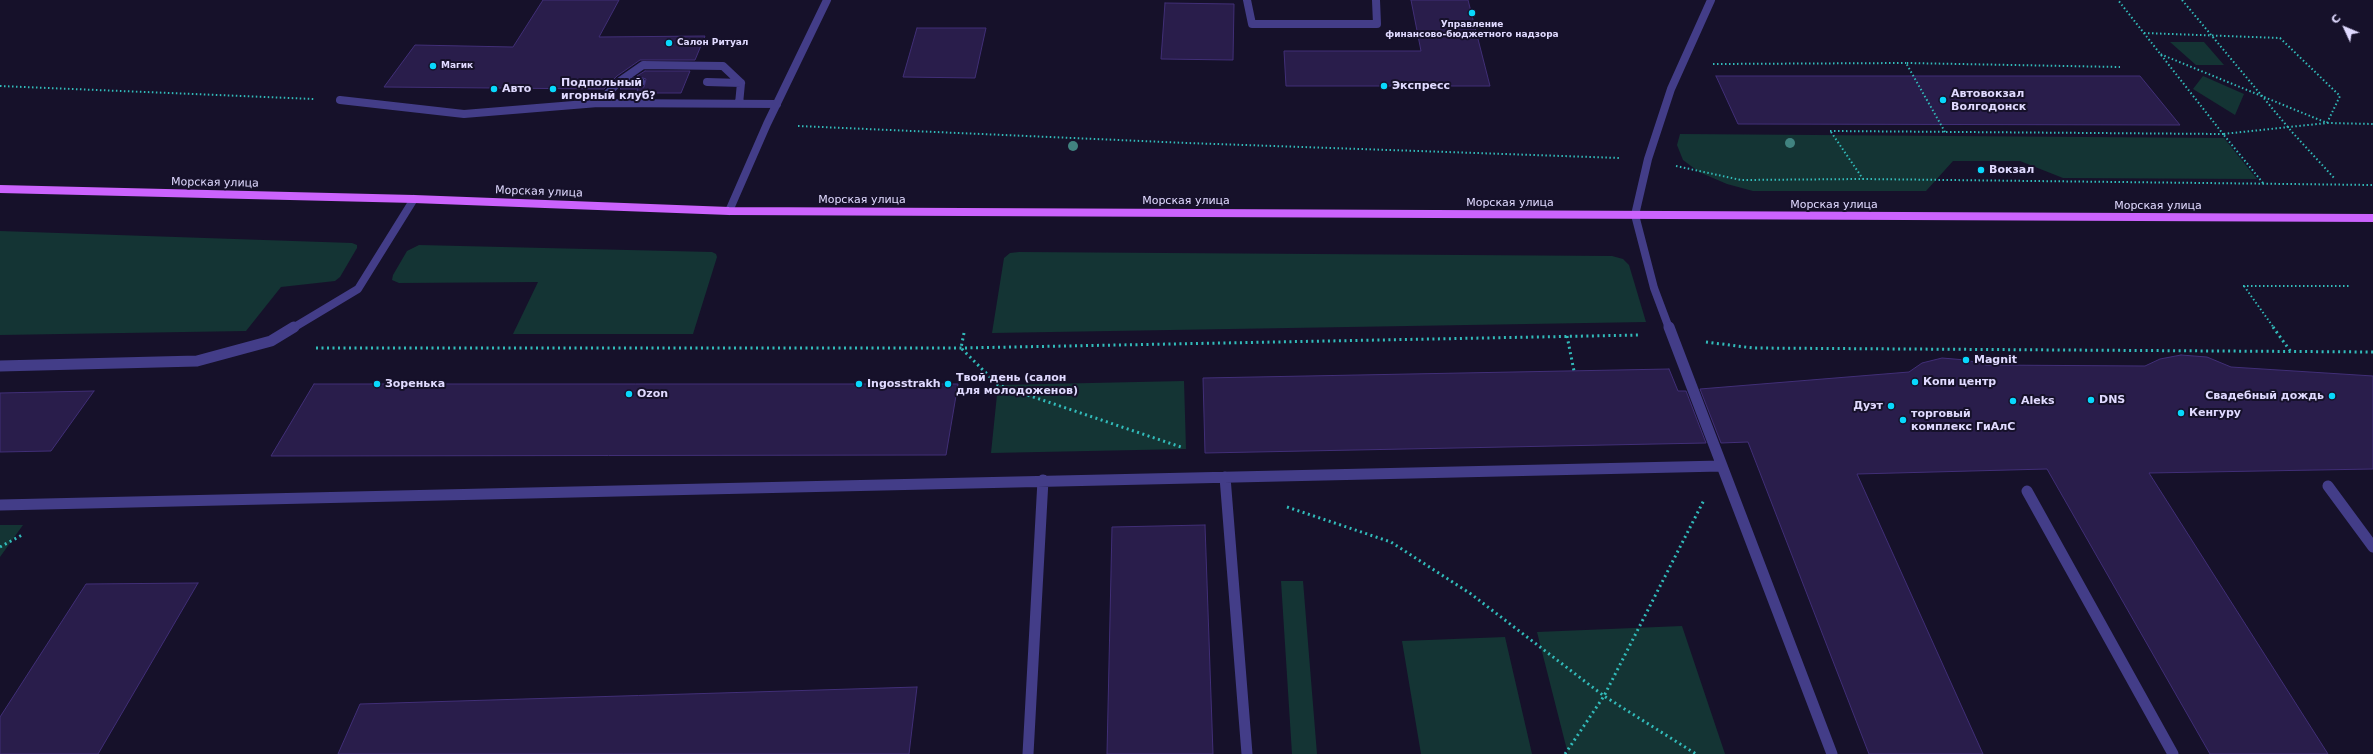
<!DOCTYPE html>
<html>
<head>
<meta charset="utf-8">
<style>
  body { margin:0 }
  #map { position:relative; width:2373px; height:754px; overflow:hidden; background:#16112a; font-family:"DejaVu Sans",sans-serif }
  canvas { display:block }
  .north { position:absolute; left:2325px; top:8px; width:40px; height:40px; -webkit-text-stroke:3px #16112a; paint-order:stroke; rotate:314deg; font-size:11px; font-weight:700; line-height:16px; text-align:center; color:#e0daff }
  .north::after { content:''; display:block; margin:auto; width:14px; height:18px; background:#e0daff; clip-path:polygon(50% 0,100% 100%,50% 72%,0 100%) }
</style>
</head>
<body>
<div id="map">
<canvas width="2373" height="754"></canvas>
<div class="north">С</div>
</div>
<script>
const ctx = document.querySelector('canvas').getContext('2d');
ctx.lineJoin = 'round';
function fillPath(path, color) {
  ctx.fillStyle = color;
  ctx.fill(path, 'evenodd');
}
function toPath(rows) {
  const path = new Path2D();
  for (const r of rows) {
    path.moveTo(r[0], r[1]);
    for (let i = 2; i < r.length; i += 2) path.lineTo(r[i], r[i + 1]);
  }
  return path;
}
function stroke(path, color, width, dash) {
  ctx.strokeStyle = color;
  ctx.lineWidth = width;
  ctx.lineCap = dash ? 'butt' : 'round';
  ctx.setLineDash(dash || []);
  ctx.stroke(path);
}
function label(font, color, halo, rows, align = 'center') {
  ctx.font = font + ' "DejaVu Sans",sans-serif';
  ctx.lineWidth = 4;
  ctx.setLineDash([]);
  ctx.textBaseline = 'middle';
  ctx.strokeStyle = halo;
  ctx.fillStyle = color;
  for (const [text, x, y, turn = 0] of rows) {
    ctx.save();
    ctx.translate(x, y);
    ctx.rotate((+turn || 0) * Math.PI / 180);
    ctx.textAlign = isNaN(turn) ? turn : align;
    if (halo) ctx.strokeText(text, 0, 0);
    ctx.fillText(text, 0, 0);
    ctx.restore();
  }
}
fillPath(toPath([
  [2170,42,2204,42,2224,65,2196,65],
  [2203,76,2244,94,2235,115,2193,89],
  [1680,134,2224,138,2257,179,2063,178,2020,161,1953,161,1926,191,1753,191,1727,184,1699,172,1683,160,1677,145],
  [0,231,352,243,357,245,357,248,340,277,335,281,281,287,246,331,0,335],
  [419,245,712,252,716,254,717,257,693,334,513,334,538,282,399,283,392,280,393,275,407,251],
  [1019,252,1612,256,1623,259,1629,265,1646,322,992,333,1004,258,1010,253],
  [1184,381,1186,449,991,453,998,385],
  [0,525,23,525,0,557],
  [1281,581,1303,581,1317,754,1292,754],
  [1682,626,1725,754,1568,754,1537,632],
  [1505,637,1532,754,1421,754,1402,641]
]), '#143434');
const building = toPath([
  [543,0,619,0,599,37,705,36,695,60,640,60,617,76,604,89,384,87,415,45,513,47,543,0],
  [1411,0,1468,0,1490,86,1286,86,1284,51,1421,51,1411,0],
  [1165,3,1234,4,1233,60,1161,59,1165,3],
  [917,28,986,28,975,78,903,77,917,28],
  [645,71,690,71,681,93,636,93,638,89,620,89,622,87,644,87,646,79,637,76,645,71],
  [1716,76,2140,76,2180,125,1738,124,1716,76],
  [2181,355,2207,357,2231,367,2373,376,2373,469,2149,473,2328,754,2210,754,2047,469,1857,474,1983,754,1869,754,1748,442,1721,443,1700,389,1909,372,1922,363,1942,358,1966,360,1986,365,2145,366,2160,359,2181,355],
  [1669,369,1678,391,1686,391,1706,443,1205,453,1203,378,1669,369],
  [314,384,958,384,946,455,271,456,314,384],
  [94,391,51,451,0,452,0,393,94,391],
  [1205,525,1213,754,1107,754,1112,527,1205,525],
  [198,583,98,754,0,754,0,717,86,584,198,583],
  [917,687,909,754,338,754,360,704,917,687]
]);
fillPath(building, '#291d4b');
stroke(building, '#412f77', 1);
stroke(toPath([
  [2182,0,2292,132,2335,179],
  [2144,33,2280,38,2340,96,2327,123,2160,54],
  [1713,64,1906,63],
  [0,86,314,99],
  [798,126,1187,143,1620,158],
  [1830,131,2223,134,2118,0],
  [1831,132,1863,179],
  [1945,132,1906,63,2120,67],
  [1676,166,1741,180,1863,179,2373,185],
  [2263,183,2223,134,2327,123,2373,124],
  [2243,286,2350,286],
  [2244,286,2274,328]
]), '#32bbba', 2, [1.5, 2.5]);
stroke(toPath([
  [2273,327,2291,352],
  [964,333,961,348,998,385,1181,447],
  [1567,336,1574,371],
  [1706,342,1753,348,2373,352],
  [316,348,961,348,1641,335],
  [1287,507,1391,542,1471,594,1604,696,1696,754],
  [0,547,22,535],
  [1565,754,1604,696,1704,500]
]), '#32bbba', 3, [2, 3.5]);
stroke(toPath([
  [1247,0,1252,24,1377,24,1376,0],
  [620,81,643,65,723,66,741,83],
  [707,82,741,83,739,104],
  [340,100,464,114,598,103,777,104],
  [598,103,620,81,641,82],
  [293,328,358,289,414,199],
  [1669,328,1654,288,1635,215,1648,159,1671,89,1711,0]
]), '#433d88', 8);
stroke(toPath([
  [1669,327,1832,754],
  [0,366,197,361,271,341,294,327],
  [1225,477,1247,754],
  [2328,486,2373,547],
  [2027,491,2173,754],
  [0,505,1721,466],
  [1028,754,1043,480]
]), '#433d88', 11);
stroke(toPath([
  [729,211,767,124,827,0]
]), '#433d88', 8);
stroke(toPath([
  [0,189,414,199,729,211,2373,218]
]), '#cb63fd', 8);
ctx.fillStyle = '#418380';
for (const [x, y] of [
  [1790,143],
  [1073,146]
]) {
  ctx.beginPath();
  ctx.arc(x, y, 5, 0, 2 * Math.PI);
  ctx.fill();
}
for (const [x, y, r, color] of [
  [1472,13,4,"#08d8fd"],
  [669,43,4,"#08d8fd"],
  [433,66,4,"#08d8fd"],
  [1384,86,4,"#08d8fd"],
  [494,89,4,"#08d8fd"],
  [553,89,4,"#08d8fd"],
  [1943,100,4,"#08d8fd"],
  [1981,170,4,"#08d8fd"],
  [1966,360,4,"#08d8fd"],
  [1915,382,4,"#08d8fd"],
  [377,384,4,"#08d8fd"],
  [859,384,4,"#08d8fd"],
  [948,384,4,"#08d8fd"],
  [629,394,4,"#08d8fd"],
  [2332,396,4,"#08d8fd"],
  [2091,400,4,"#08d8fd"],
  [2013,401,4,"#08d8fd"],
  [1891,406,4,"#08d8fd"],
  [2181,413,4,"#08d8fd"],
  [1903,420,4,"#08d8fd"]
]) {
  const dot = new Path2D();
  dot.arc(x, y, r, 0, 2 * Math.PI);
  ctx.fillStyle = color;
  ctx.fill(dot);
  stroke(dot, '#16112a', 1.5);
}
label('bold 9px', '#e0daff', '#16112a', [
  ["Управление",1472,25,"center"],
  ["финансово-бюджетного надзора",1472,35,"center"],
  ["Салон Ритуал",677,43],
  ["Магик",441,66]
], 'left');
label('bold 11px', '#e0daff', '#16112a', [
  ["Подпольный",561,83],
  ["игорный клуб?",561,96],
  ["Экспресс",1392,86],
  ["Авто",502,89],
  ["Автовокзал",1951,94],
  ["Волгодонск",1951,107],
  ["Вокзал",1989,170],
  ["Magnit",1974,360],
  ["Твой день (салон",956,378],
  ["для молодоженов)",956,391],
  ["Копи центр",1923,382],
  ["Зоренька",385,384],
  ["Ingosstrakh",867,384],
  ["Ozon",637,394],
  ["Свадебный дождь",2324,396,"right"],
  ["DNS",2099,400],
  ["Aleks",2021,401],
  ["Дуэт",1883,406,"right"],
  ["Кенгуру",2189,413],
  ["торговый",1911,414],
  ["комплекс ГиАлС",1911,427]
], 'left');
label('11px', '#e0daff', '#16112a', [
  ["Морская улица",215,183,1],
  ["Морская улица",539,192,2],
  ["Морская улица",862,200],
  ["Морская улица",1186,201],
  ["Морская улица",1510,203],
  ["Морская улица",1834,205],
  ["Морская улица",2158,206]
]);
</script>
</body>
</html>
